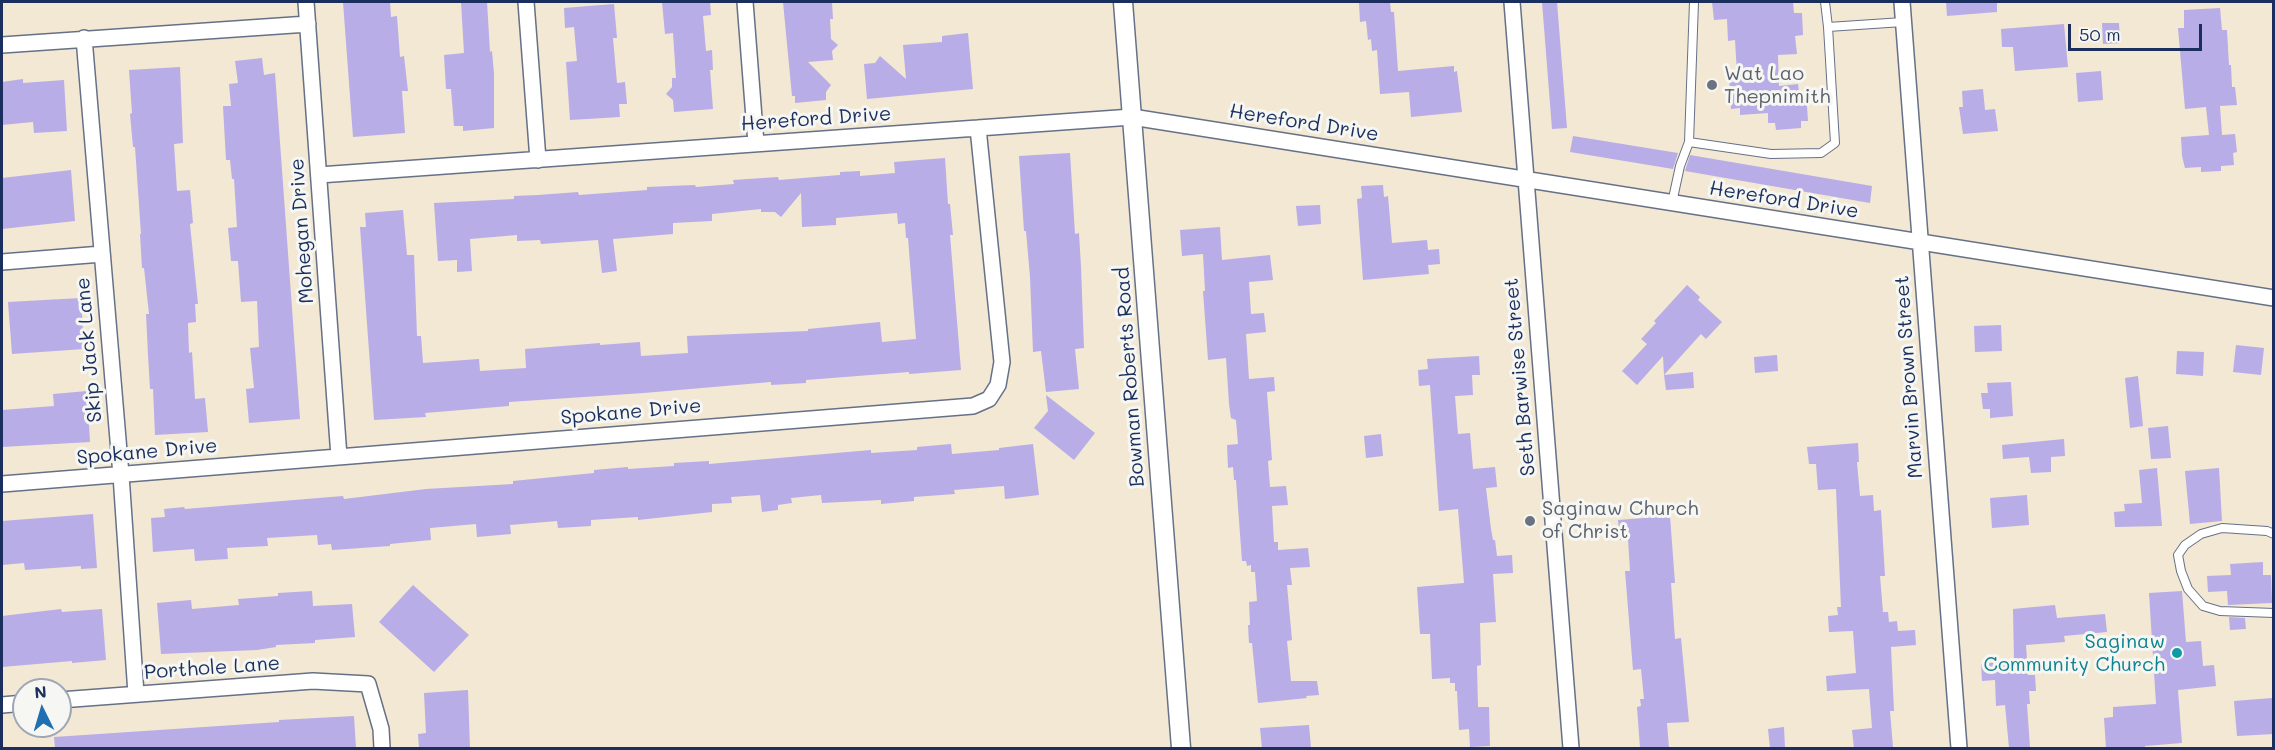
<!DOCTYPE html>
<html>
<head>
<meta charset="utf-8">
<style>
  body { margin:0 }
  #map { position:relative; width:2275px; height:750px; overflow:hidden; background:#f2e8d3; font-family:Mali,sans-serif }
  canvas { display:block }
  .frame { position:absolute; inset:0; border:3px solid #1b2f5e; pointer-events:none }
  .north { position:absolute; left:12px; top:678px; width:60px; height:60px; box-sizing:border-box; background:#f6f6f2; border:2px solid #9ea6b7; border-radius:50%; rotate:355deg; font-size:16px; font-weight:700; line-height:24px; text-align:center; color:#1b2f5e }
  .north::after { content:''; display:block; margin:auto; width:21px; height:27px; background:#1f6fb2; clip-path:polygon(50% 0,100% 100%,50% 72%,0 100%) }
  .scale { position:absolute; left:2068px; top:24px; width:134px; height:27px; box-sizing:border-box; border:3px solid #1b2f5e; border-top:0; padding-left:8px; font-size:18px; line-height:21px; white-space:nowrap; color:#1b2f5e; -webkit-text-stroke:4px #f6f6f2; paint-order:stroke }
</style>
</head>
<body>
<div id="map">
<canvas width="2275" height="750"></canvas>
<div class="frame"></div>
<div class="north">N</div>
<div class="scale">50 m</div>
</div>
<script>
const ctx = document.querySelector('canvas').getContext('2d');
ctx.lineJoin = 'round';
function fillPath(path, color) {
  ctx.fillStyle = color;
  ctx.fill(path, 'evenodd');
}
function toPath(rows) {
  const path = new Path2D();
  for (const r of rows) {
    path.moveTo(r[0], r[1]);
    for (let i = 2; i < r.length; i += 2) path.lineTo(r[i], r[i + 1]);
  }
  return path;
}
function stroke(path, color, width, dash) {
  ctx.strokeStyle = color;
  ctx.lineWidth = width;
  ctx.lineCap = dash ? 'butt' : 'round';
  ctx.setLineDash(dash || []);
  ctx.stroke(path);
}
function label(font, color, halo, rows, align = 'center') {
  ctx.font = font + ' Mali,sans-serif';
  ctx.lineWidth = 6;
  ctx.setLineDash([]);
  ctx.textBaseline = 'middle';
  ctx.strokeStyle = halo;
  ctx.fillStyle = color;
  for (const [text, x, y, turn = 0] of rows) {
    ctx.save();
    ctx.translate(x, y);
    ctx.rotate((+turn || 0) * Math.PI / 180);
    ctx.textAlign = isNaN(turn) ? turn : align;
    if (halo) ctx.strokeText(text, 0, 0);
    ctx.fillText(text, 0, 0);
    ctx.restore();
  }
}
fillPath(toPath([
  [343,2,390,2,391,17,397,16,400,57,404,56,408,91,402,91,405,133,353,137],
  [461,2,487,2,490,52,492,51,494,74,494,128,463,131,463,126,454,126,451,89,446,89,444,55,464,53],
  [662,2,710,2,711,15,703,16,706,51,712,50,713,70,710,70,713,109,674,112,673,100,666,94,672,87,672,78,676,78,673,33,665,34],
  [783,2,832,2,833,19,830,19,831,39,838,45,832,51,833,60,808,62,831,85,826,92,826,100,795,103,795,96,792,96],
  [1390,2,1391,12,1394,12,1398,71,1454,66,1454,72,1457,71,1462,112,1411,117,1409,92,1380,94,1377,50,1372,51,1371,39,1368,40,1366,21,1360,22,1359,3],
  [1542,2,1557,2,1567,128,1552,129],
  [1712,2,1793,2,1794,13,1802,13,1803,35,1795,36,1797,54,1778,55,1779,86,1798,84,1799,92,1806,91,1808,121,1801,121,1801,128,1776,130,1775,123,1768,123,1768,113,1740,115,1740,108,1731,109,1729,74,1737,73,1735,40,1728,41,1727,19,1714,20],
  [1946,2,1997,2,1997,12,1947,16],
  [614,4,617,38,613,38,617,83,625,82,627,104,619,104,620,117,570,120,566,62,577,61,574,27,565,28,564,8],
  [2220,8,2222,30,2227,30,2229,65,2231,65,2232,87,2235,87,2237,105,2220,106,2222,135,2235,134,2237,152,2233,153,2234,165,2221,166,2221,171,2201,172,2201,167,2185,168,2182,156,2181,137,2209,135,2206,107,2185,109,2178,28,2184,28,2184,10],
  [2102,23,2119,23,2120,43,2103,44],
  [2064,24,2068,67,2015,71,2013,47,2002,47,2001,29],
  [968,33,973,89,867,99,864,64,875,63,880,56,906,79,903,45,942,42,942,36],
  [262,58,264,75,275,73,300,419,249,423,246,389,254,388,250,348,259,347,257,301,241,302,238,261,231,261,228,228,237,227,234,179,232,179,230,160,226,160,223,106,231,106,229,84,238,83,235,61],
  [180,67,183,143,174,144,177,191,190,190,193,223,190,224,198,304,195,304,196,322,188,323,189,353,192,352,195,399,205,398,208,432,155,435,153,389,150,389,148,355,146,314,149,314,144,268,142,268,140,234,141,234,135,147,133,147,130,114,132,113,129,70],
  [2101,71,2103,100,2078,102,2076,73],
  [23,79,23,83,64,80,67,131,34,133,33,122,2,125,2,82],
  [1983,89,1985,110,1995,109,1998,131,1963,134,1959,107,1963,107,1962,91],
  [1573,136,1678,153,1673,169,1570,152],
  [1070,153,1075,234,1079,233,1081,267,1084,348,1075,349,1079,389,1046,392,1041,351,1033,352,1030,277,1026,231,1024,231,1019,156],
  [1690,155,1872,186,1870,203,1685,171],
  [945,158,948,204,950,204,953,235,950,235,961,370,909,374,909,372,806,380,806,383,771,385,771,382,644,393,509,402,509,406,425,413,426,417,374,420,360,227,366,227,365,213,403,210,407,255,414,255,417,336,421,336,423,363,479,359,480,371,526,368,525,349,600,343,600,345,640,342,641,356,688,353,687,336,808,331,808,329,880,322,882,342,916,339,908,238,906,238,905,223,898,224,897,213,836,218,836,225,802,227,801,193,781,217,775,212,761,212,761,209,712,214,712,221,673,223,673,234,613,239,617,271,602,273,598,240,541,244,540,240,517,241,517,235,470,239,472,271,457,272,457,260,438,261,434,203,514,199,514,196,538,195,578,192,579,195,647,190,647,187,670,186,695,185,696,187,734,184,733,180,778,177,779,180,815,177,840,175,840,172,860,171,860,176,895,173,894,162],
  [71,170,75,221,2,229,2,178],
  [1383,185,1384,197,1388,196,1392,243,1427,240,1428,250,1439,249,1440,264,1428,265,1429,274,1363,280,1357,199,1362,198,1361,186],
  [1320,205,1321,224,1298,226,1296,206],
  [1220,227,1222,260,1270,255,1273,280,1249,282,1251,314,1264,313,1266,332,1246,334,1249,379,1274,377,1275,391,1267,392,1272,460,1268,461,1270,487,1286,486,1288,505,1272,506,1274,542,1278,542,1278,550,1308,548,1310,567,1290,568,1292,585,1287,585,1292,640,1287,641,1291,681,1317,681,1319,695,1306,696,1307,698,1258,703,1252,643,1249,643,1248,625,1250,625,1249,602,1257,601,1255,572,1251,572,1251,565,1247,566,1246,561,1242,561,1236,480,1234,480,1233,467,1228,468,1227,445,1238,444,1236,420,1231,418,1229,404,1226,358,1208,360,1203,291,1205,291,1203,254,1182,256,1180,230],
  [1687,285,1700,297,1698,300,1722,322,1706,339,1701,334,1664,375,1663,356,1637,385,1622,371,1647,344,1641,339,1656,323,1654,321],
  [81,298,84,349,12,354,8,302],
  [2001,325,2002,351,1975,352,1974,326],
  [2236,345,2264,348,2261,375,2233,372],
  [2177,351,2204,352,2203,376,2176,374],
  [1777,355,1778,371,1755,373,1754,357],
  [1479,356,1480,375,1472,375,1473,395,1455,396,1458,434,1470,433,1473,469,1495,467,1497,487,1486,488,1491,529,1493,540,1495,540,1497,556,1512,555,1513,573,1493,574,1496,622,1480,623,1481,665,1477,666,1478,707,1489,707,1490,746,1470,747,1469,729,1459,730,1457,691,1455,691,1455,683,1450,683,1450,678,1432,679,1430,634,1420,634,1417,587,1464,583,1458,509,1439,511,1430,385,1419,386,1418,370,1428,369,1427,359],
  [1693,372,1694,388,1666,390,1664,375],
  [2138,376,2143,426,2130,428,2125,378],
  [2011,382,2013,416,1990,418,1990,409,1983,409,1981,393,1988,393,1987,383],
  [87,391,90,442,2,447,2,410,54,406,53,394],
  [1046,395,1095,433,1074,460,1034,428,1048,411],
  [2168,426,2171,458,2151,459,2148,428],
  [1381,434,1383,456,1366,458,1364,436],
  [2064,439,2065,456,2051,457,2051,472,2031,473,2029,457,2003,459,2002,445],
  [1858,443,1859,462,1857,462,1860,496,1873,495,1874,511,1881,510,1885,576,1880,576,1883,612,1888,612,1889,622,1897,621,1898,631,1915,630,1916,645,1891,647,1894,711,1890,711,1893,747,1889,748,1854,748,1852,730,1872,728,1869,689,1827,691,1826,676,1856,673,1853,631,1829,632,1828,616,1838,615,1837,607,1841,607,1836,489,1818,490,1816,464,1809,464,1807,447],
  [951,444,952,454,999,450,999,448,1033,444,1039,495,1005,499,1004,486,954,490,955,494,914,497,914,501,881,504,881,500,822,503,821,495,791,498,792,503,778,505,778,510,762,512,760,495,731,497,732,503,712,504,712,512,638,520,638,517,591,520,591,526,558,528,557,521,510,525,511,534,477,537,476,524,430,528,431,540,390,544,390,546,332,550,331,544,318,545,317,535,267,538,268,546,227,548,228,559,195,561,194,549,153,552,151,518,165,517,164,509,184,507,185,509,343,496,344,499,426,489,513,484,513,481,594,473,594,470,628,467,628,469,674,466,674,463,709,461,709,464,871,450,871,453,917,450,917,447],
  [2157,468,2162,526,2115,527,2114,512,2125,511,2124,504,2142,503,2139,470],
  [2219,468,2222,521,2190,524,2185,471],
  [2027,495,2029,525,1992,528,1990,498],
  [93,514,97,568,81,569,81,566,25,570,24,563,2,565,2,521],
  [1670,516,1675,583,1671,583,1675,639,1681,638,1689,722,1667,723,1669,748,1640,748,1637,707,1641,706,1640,699,1644,699,1641,669,1633,670,1625,571,1630,571,1628,539,1620,540,1618,520],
  [2263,562,2263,575,2271,575,2272,603,2228,605,2227,591,2208,592,2207,576,2231,575,2230,564],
  [413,585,469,635,434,672,379,622],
  [312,591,313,606,352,604,355,637,315,640,315,643,276,645,276,647,257,650,161,654,157,603,191,600,192,609,239,605,238,599,278,596,278,593],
  [2182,591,2186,642,2201,641,2203,666,2214,665,2216,686,2178,690,2182,743,2145,746,2145,748,2106,748,2104,718,2113,717,2113,707,2156,704,2149,593],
  [2055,605,2057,618,2105,614,2107,632,2064,636,2065,642,2026,645,2028,675,2035,675,2036,691,2029,691,2030,704,2027,704,2030,748,2009,748,2005,705,1996,706,1995,680,1982,681,1981,664,2014,660,2013,609],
  [61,609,62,612,102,609,106,660,72,663,72,661,2,667,2,616],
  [2229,617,2245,618,2246,629,2230,630],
  [468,690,470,748,419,748,418,734,426,733,424,693],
  [2272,698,2274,734,2237,736,2234,701],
  [354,716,356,748,55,748,54,737,279,722,279,720],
  [1309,725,1311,748,1262,748,1260,728],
  [1784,727,1785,748,1770,748,1768,729]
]), '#b8ade6');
const service = toPath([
  [1825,2,1828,27],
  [1689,142,1694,2],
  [1672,203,1680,166,1689,142,1771,154,1821,153,1835,143,1828,27,1903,22],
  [2274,534,2267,531,2222,528,2201,534,2185,545,2178,555,2181,571,2188,589,2203,606,2220,611,2274,613]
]);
const minor = toPath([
  [306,2,339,457],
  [526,2,538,160],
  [745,2,756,144],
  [1512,2,1571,748],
  [1902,2,1959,748],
  [84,38,121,475,136,694],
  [2,45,308,24],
  [319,175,1132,117,2274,298],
  [2,262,102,254],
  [2,484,973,406,989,399,998,385,1002,362,978,128],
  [60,700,313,681,368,684,381,729,382,748],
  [2,705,24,703]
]);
const tertiary = toPath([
  [1123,2,1181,748]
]);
stroke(service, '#667087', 10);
stroke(minor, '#667087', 18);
stroke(tertiary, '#667087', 21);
stroke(service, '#fff', 8);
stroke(minor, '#fff', 15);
stroke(tertiary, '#fff', 18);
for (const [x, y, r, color] of [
  [1712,85,6,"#6b7280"],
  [1530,521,6,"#6b7280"],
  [2177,653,6,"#0f9aa8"]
]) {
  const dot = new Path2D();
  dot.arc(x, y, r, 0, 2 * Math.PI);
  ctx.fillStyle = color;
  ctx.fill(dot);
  stroke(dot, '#f6f6f2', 2);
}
label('20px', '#5b616d', '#f6f6f2', [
  ["Wat Lao",1724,74],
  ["Thepnimith",1724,97],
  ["Saginaw Church",1542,509],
  ["of Christ",1542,532]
], 'left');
label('20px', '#1b2f5e', '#f6f6f2', [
  ["Hereford Drive",816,119,-4],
  ["Hereford Drive",1304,123,9],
  ["Hereford Drive",1784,200,9],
  ["Mohegan Drive",302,231,-94],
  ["Skip Jack Lane",89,350,-95],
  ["Bowman Roberts Road",1130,377,-94],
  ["Seth Barwise Street",1520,377,-95],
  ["Marvin Brown Street",1909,377,-94],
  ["Spokane Drive",631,412,-5],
  ["Spokane Drive",147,452,-5],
  ["Porthole Lane",212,668,-4]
]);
label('20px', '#0d838f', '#f6f6f2', [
  ["Saginaw",2165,642],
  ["Community Church",2165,665]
], 'right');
</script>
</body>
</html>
